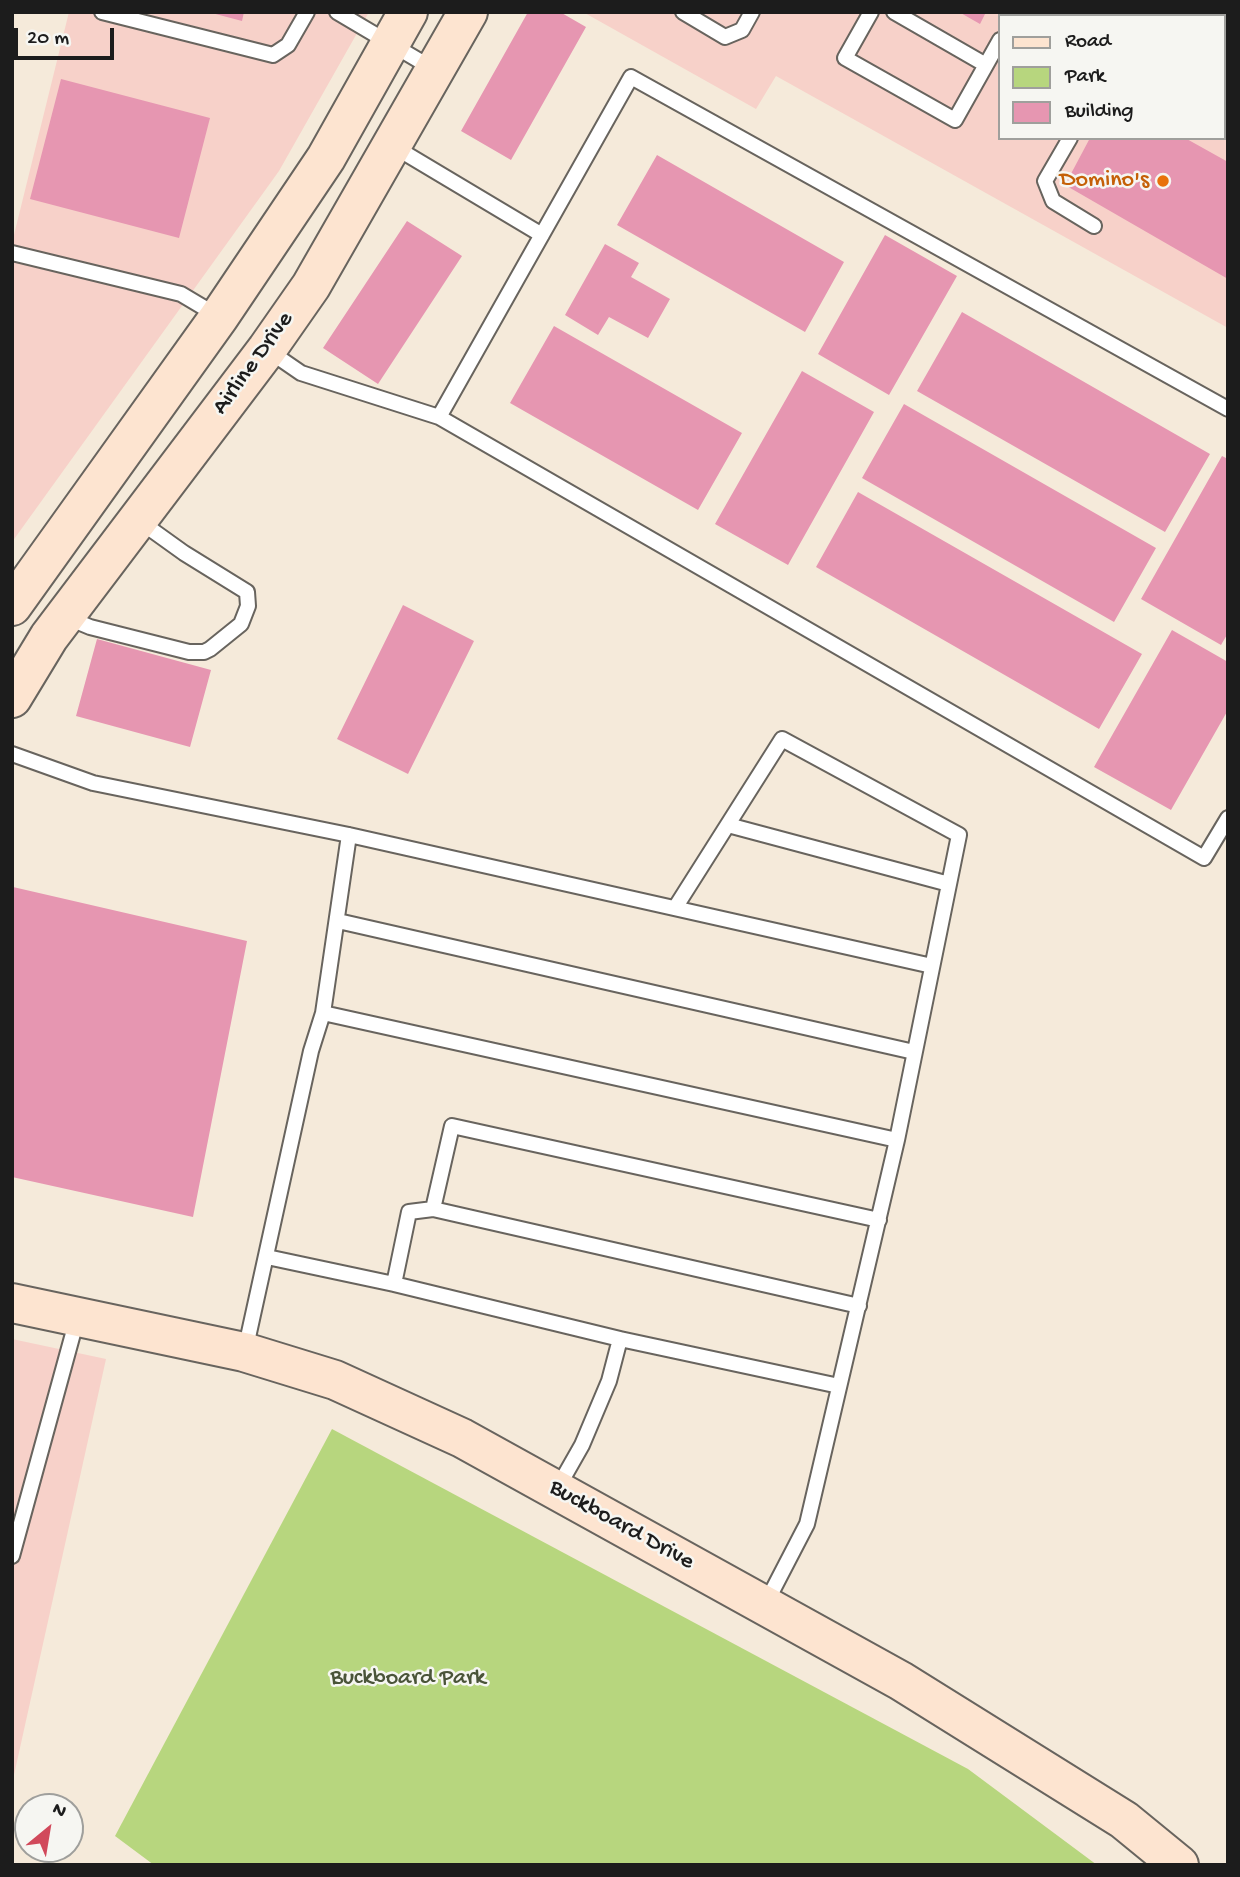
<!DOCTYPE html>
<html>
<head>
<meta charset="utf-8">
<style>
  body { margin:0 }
  #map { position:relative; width:1240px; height:1877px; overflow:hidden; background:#f5eada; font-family:"Gochi Hand",sans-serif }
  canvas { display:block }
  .frame { position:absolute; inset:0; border:14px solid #1c1c1c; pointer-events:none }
  .legend { position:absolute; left:998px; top:14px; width:228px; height:126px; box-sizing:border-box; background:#f6f6f2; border:2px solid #9f9f9c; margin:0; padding:9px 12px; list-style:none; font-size:21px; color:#1c1c1c }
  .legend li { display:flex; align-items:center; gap:14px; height:35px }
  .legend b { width:35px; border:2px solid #9f9f9c }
  .north { position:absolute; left:14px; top:1793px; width:70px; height:70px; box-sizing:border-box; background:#f6f6f2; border:2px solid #9f9f9c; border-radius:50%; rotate:30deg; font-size:19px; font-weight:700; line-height:28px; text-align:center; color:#1c1c1c }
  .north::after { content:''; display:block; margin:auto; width:24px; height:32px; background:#d1495b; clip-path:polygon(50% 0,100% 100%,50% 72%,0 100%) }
  .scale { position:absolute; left:14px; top:28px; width:100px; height:32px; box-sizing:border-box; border:4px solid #1c1c1c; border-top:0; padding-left:9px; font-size:21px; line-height:24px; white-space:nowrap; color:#1c1c1c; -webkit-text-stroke:5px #f6f6f2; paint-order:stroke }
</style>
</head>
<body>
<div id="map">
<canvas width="1240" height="1877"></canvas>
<div class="frame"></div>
<ul class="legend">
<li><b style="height:9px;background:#fde4d0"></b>Road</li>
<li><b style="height:19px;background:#b7d67e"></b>Park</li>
<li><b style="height:19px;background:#e696b1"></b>Building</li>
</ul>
<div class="north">N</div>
<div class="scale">20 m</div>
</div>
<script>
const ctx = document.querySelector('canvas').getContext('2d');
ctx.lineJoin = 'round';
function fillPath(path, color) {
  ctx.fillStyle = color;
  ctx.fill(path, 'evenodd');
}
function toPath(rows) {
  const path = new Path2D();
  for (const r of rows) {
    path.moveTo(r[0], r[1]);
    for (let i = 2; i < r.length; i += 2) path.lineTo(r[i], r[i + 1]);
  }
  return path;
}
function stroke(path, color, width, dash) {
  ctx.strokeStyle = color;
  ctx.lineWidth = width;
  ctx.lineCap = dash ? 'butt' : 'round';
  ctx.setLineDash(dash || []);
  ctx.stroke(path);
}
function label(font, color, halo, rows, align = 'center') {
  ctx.font = font + ' "Gochi Hand",sans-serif';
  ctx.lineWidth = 5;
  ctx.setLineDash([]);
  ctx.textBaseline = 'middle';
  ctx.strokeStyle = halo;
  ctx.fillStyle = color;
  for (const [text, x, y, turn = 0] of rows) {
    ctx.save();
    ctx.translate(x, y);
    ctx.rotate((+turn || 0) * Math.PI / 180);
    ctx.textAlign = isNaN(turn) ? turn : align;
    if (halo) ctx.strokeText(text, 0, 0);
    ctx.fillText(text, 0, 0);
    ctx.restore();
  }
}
fillPath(toPath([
  [69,12,369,12,279,171,12,542,12,243],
  [583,12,1182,12,1188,16,1000,16,1000,138,1224,138,1224,36,1228,38,1228,328,776,76,756,109],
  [12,1339,106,1359,12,1784]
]), '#f7d1c9');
fillPath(toPath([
  [332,1429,968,1769,1097,1865,154,1865,115,1836]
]), '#b7d67e');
fillPath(toPath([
  [208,12,244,12,242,21],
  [528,12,560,12,586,27,511,160,461,131],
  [959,12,986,12,980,24],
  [61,79,210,118,179,238,30,199],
  [1090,138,1185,138,1228,162,1228,279,1065,185],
  [657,155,844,262,805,332,617,225],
  [407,221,462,256,378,384,323,348],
  [885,235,957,276,889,395,818,354],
  [605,244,639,263,631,277,670,299,648,338,609,317,598,335,565,315],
  [962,312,1210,454,1165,532,917,391],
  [554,326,742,433,698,510,510,403],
  [802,371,874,412,788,565,715,524],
  [904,404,1156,548,1114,622,862,478],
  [1222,456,1228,459,1228,633,1221,645,1141,599],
  [858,492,1142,654,1099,729,816,567],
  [403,605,474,641,408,774,337,739],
  [1172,630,1228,662,1228,710,1171,810,1094,767],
  [97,639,211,670,190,747,76,716],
  [13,887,247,941,193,1217,12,1177]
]), '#e696b1');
const lane = toPath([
  [102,12,273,55,288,45,307,12],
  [337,12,435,70],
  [683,12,725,37,742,30,752,12],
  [871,12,845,58,955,120,1000,40],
  [894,12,986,65],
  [1014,16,1016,12],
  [1162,16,1164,12],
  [1224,102,1228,104],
  [1070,138,1045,181,1053,201,1094,226],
  [393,146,542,235],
  [12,253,181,294,218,316],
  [269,351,301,373,439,417],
  [1228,409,631,77,439,417,1204,858,1228,818],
  [66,617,90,627,189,652,204,652,210,649,241,624,248,606,247,592,184,553,138,520],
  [12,754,93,783,349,835,932,966],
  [728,825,949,884],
  [675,908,782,739,959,835,897,1140,807,1524,765,1605],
  [338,921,914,1052],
  [323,1013,897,1140],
  [433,1209,452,1126,879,1220],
  [267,1257,394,1284],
  [245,1351,311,1051,323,1013,349,835],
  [839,1386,620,1339,394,1284,409,1212,433,1209,859,1306],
  [557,1489,582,1445,609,1381,620,1339],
  [12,1556,77,1319]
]);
const secondary = toPath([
  [12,606,219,317,326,158,408,12],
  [12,698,49,637,267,349,311,286,468,12],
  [12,1303,244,1352,335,1380,462,1438,901,1681,1124,1820,1179,1865]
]);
stroke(lane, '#68645e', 18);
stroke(secondary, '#68645e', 42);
stroke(lane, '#fff', 14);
stroke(secondary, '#fde4d0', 38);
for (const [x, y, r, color] of [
  [1163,181,7,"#e8710a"]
]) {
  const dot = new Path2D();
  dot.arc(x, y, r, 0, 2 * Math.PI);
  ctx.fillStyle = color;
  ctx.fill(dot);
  stroke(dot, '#f6f6f2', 2.5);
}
label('24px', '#c56008', '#f6f6f2', [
  ["Domino's",1149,181]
], 'right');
label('24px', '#1c1c1c', '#f6f6f2', [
  ["Airline Drive",254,364,-54],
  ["Buckboard Drive",621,1526,29]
]);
label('24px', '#4a5439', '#f6f6f2', [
  ["Buckboard Park",408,1679]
]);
</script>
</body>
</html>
